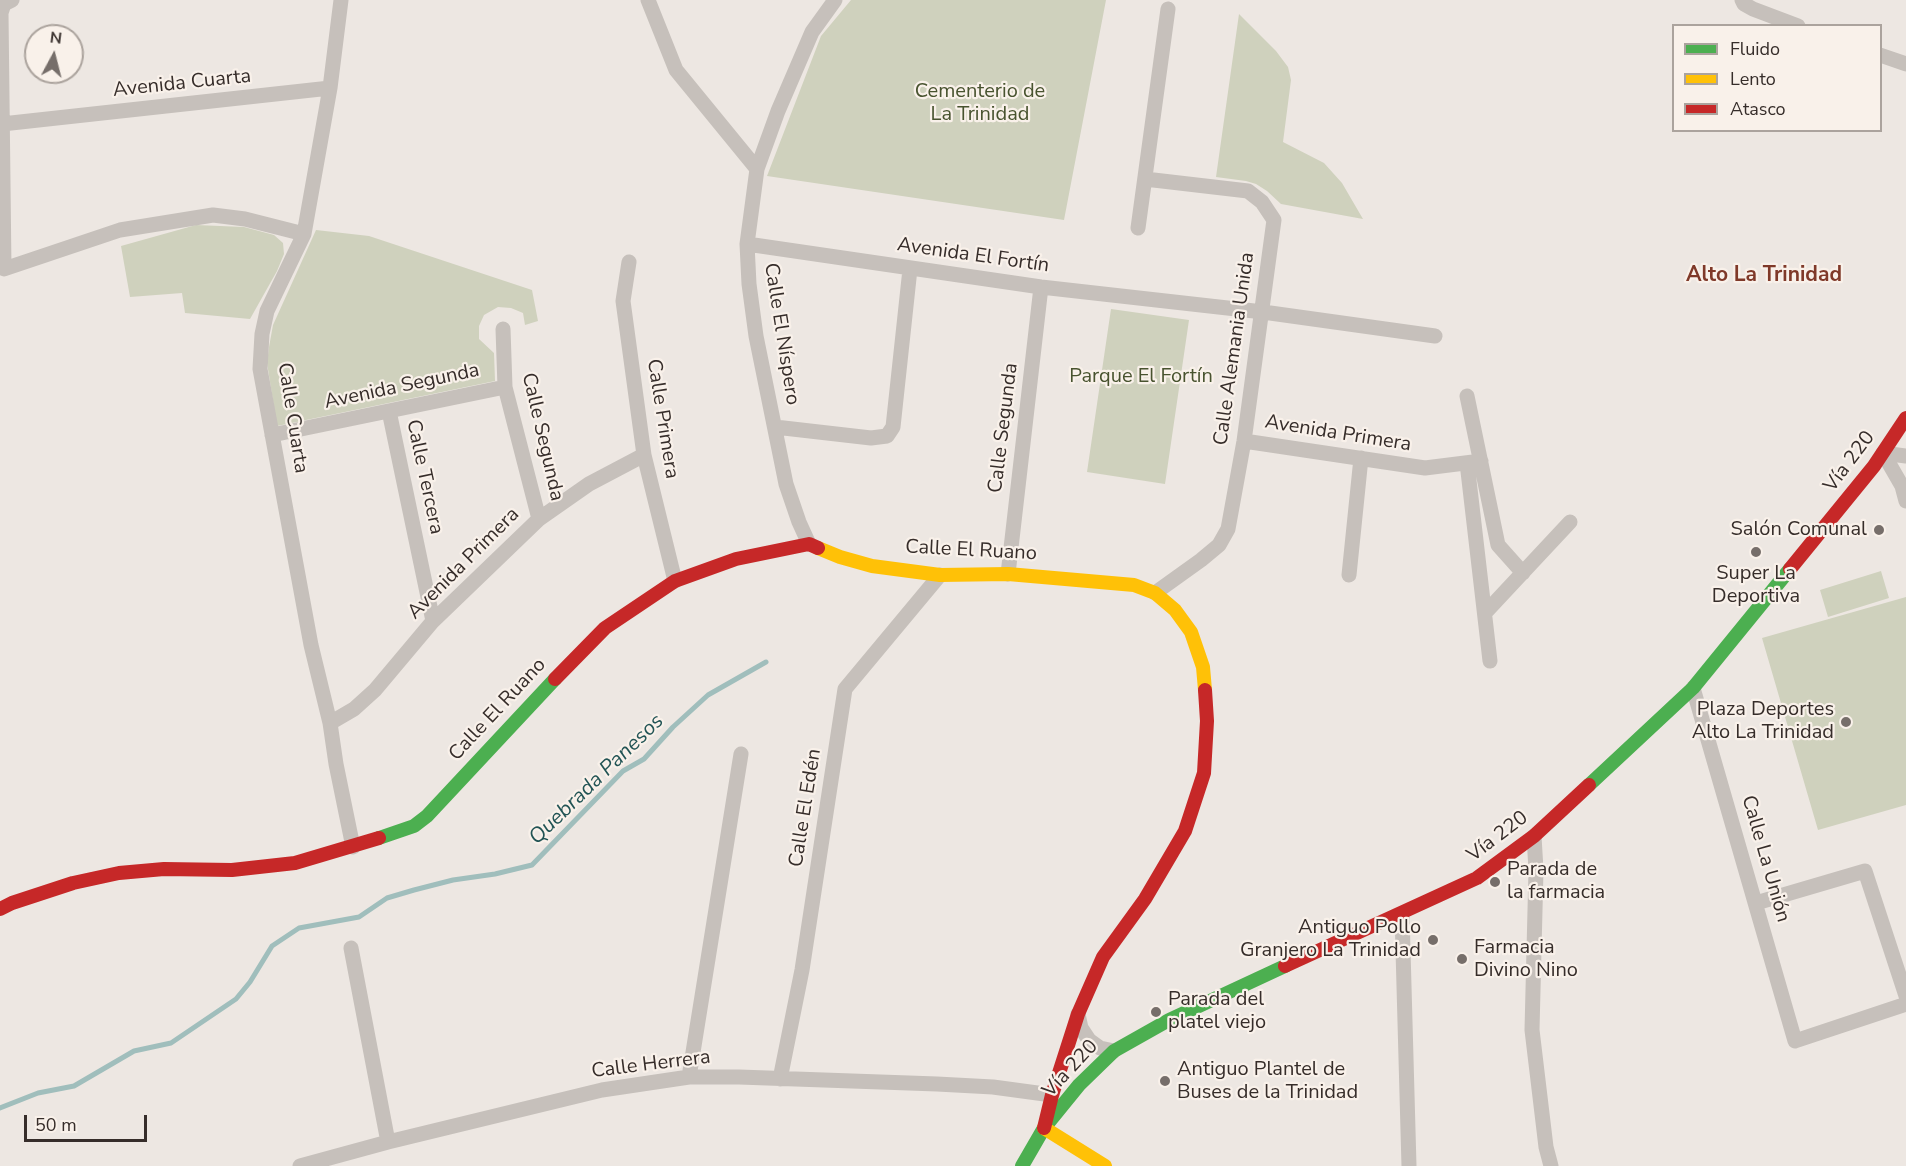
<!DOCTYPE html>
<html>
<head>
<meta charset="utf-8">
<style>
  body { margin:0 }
  #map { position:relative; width:1906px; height:1166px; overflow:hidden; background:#ede7e2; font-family:"Nunito Sans",sans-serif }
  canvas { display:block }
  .legend { position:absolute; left:1672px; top:24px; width:210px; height:108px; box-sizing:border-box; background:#f9f1ea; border:2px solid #aba39d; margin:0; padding:8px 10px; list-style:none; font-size:18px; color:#362d2a }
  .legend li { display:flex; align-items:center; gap:12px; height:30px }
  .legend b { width:30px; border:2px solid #aba39d }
  .north { position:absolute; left:24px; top:24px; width:60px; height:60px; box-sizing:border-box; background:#f9f1ea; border:2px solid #aba39d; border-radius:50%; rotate:7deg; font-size:16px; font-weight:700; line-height:24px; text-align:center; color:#362d2a }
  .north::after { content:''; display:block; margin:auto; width:21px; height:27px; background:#766e6a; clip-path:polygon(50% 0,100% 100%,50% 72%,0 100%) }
  .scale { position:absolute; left:24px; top:1115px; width:123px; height:27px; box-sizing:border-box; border:3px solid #362d2a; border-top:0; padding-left:8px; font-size:18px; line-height:21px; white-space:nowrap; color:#362d2a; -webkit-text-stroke:4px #f9f1ea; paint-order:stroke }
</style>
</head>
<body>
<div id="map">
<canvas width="1906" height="1166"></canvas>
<ul class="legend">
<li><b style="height:8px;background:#4caf50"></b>Fluido</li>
<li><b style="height:8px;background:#ffc107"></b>Lento</li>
<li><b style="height:8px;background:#c62828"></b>Atasco</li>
</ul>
<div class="north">N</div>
<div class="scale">50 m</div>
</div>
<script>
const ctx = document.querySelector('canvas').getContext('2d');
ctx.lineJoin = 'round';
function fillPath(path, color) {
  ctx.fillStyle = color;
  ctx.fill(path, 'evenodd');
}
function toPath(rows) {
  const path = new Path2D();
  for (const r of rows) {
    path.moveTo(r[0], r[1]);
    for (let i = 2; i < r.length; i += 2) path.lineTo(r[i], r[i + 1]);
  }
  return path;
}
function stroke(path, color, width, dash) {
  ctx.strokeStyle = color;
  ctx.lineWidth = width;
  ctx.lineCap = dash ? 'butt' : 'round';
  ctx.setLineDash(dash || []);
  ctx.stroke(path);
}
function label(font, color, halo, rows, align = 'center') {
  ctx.font = font + ' "Nunito Sans",sans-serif';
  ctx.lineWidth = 4.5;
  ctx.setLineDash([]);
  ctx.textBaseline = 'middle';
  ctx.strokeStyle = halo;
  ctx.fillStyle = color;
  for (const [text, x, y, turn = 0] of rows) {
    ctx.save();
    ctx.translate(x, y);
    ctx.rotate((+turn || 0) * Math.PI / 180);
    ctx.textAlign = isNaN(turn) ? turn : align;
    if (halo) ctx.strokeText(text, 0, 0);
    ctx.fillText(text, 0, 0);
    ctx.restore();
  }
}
fillPath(toPath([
  [851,0,1106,0,1064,220,767,176,821,36],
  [1239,14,1276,51,1288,67,1291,80,1283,142,1324,163,1342,183,1363,219,1281,204,1267,191,1256,184,1246,181,1216,177],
  [196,225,244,227,274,235,283,243,284,254,277,271,250,319,185,313,182,293,130,297,121,246],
  [316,230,369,236,532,290,538,321,525,325,523,313,511,308,498,307,484,315,479,326,479,339,494,353,495,381,277,426,267,363,269,347,273,325],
  [1111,309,1189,320,1165,484,1087,472],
  [1881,571,1889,598,1828,617,1820,590],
  [1906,597,1906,805,1818,830,1762,638]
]), '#cfd1bd');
stroke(toPath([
  [0,1108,38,1093,74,1086,134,1051,171,1043,236,999,250,982,272,946,299,928,359,917,387,898,414,890,453,880,495,874,532,865,623,771,644,759,673,727,708,695,766,662]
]), '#a0bebc', 5);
stroke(toPath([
  [12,0,4,4,1,13,4,269,120,230,213,215,245,219,304,234],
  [341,0,330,88,304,234,267,311,262,334,260,369,311,645,330,723,336,764,353,847],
  [648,0,676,70,757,169],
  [1742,0,1744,4,1753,9,1798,26],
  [1880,55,1906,64],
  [2,124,330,88],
  [1145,179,1248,191,1262,202,1274,220,1244,441,1228,529,1219,545,1201,560,1155,593],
  [1138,228,1168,9],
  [747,244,1041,287,1263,312,1435,336],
  [629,262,623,301,644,455,675,581],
  [503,329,505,387,539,519],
  [1467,396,1498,545,1523,573],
  [389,411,433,621],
  [775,427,871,438,887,436,893,427,910,269],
  [272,435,505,387],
  [1244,441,1425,468,1481,461],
  [1883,453,1902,486,1906,501],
  [1883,453,1906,456],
  [1467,463,1490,661],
  [809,544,799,522,786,484,756,336,749,284,747,244,757,169,778,111,812,32,835,0],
  [1008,574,1041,287],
  [1349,575,1361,458],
  [1485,613,1570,522],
  [1693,688,1795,1041,1906,1004],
  [330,723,354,709,375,690,433,621,539,519,589,484,644,455],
  [1534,836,1536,870,1532,1030,1546,1147,1551,1166],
  [1756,903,1865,871,1906,996],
  [1402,914,1409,1166],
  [351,948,388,1142],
  [1078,1014,1081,1028,1089,1040,1100,1048,1114,1051],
  [689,1077,741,754],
  [780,1079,802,970,845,689,940,575],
  [300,1166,388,1142,602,1090,689,1077,739,1077,937,1084,993,1087,1052,1095]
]), '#c6c0bb', 15);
stroke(toPath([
  [1589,785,1693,688,1790,569],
  [379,838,414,826,427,816,555,679],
  [1022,1166,1044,1128,1079,1085,1114,1051,1169,1020,1285,966]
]), '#4caf50', 14);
stroke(toPath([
  [818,548,840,557,872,566,940,575,1008,574,1134,585,1155,593,1175,610,1191,632,1203,667,1205,690],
  [1044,1128,1105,1166]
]), '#ffc107', 14);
stroke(toPath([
  [1790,569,1874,466,1906,418],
  [555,679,605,628,675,581,736,559,809,544,818,548],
  [0,909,12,903,73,883,119,873,164,869,232,870,295,863,379,838],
  [1285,966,1477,878,1534,836,1589,785],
  [1044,1128,1052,1095,1078,1014,1103,957,1145,899,1185,831,1204,773,1207,721,1205,690]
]), '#c62828', 14);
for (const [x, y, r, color] of [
  [1879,530,6,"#766e6a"],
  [1756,552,6,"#766e6a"],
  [1846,722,6,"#766e6a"],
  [1495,882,6,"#766e6a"],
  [1433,940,6,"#766e6a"],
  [1462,959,6,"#766e6a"],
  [1156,1012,6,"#766e6a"],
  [1165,1081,6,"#766e6a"]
]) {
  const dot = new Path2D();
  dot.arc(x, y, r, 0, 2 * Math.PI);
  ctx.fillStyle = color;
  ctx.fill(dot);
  stroke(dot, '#f9f1ea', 2);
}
label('20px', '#362d2a', '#f9f1ea', [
  ["Avenida Cuarta",182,84,-6],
  ["Avenida El Fortín",973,256,8],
  ["Calle El Níspero",781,334,81],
  ["Calle Alemania Unida",1235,349,-82],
  ["Avenida Segunda",402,387,-12],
  ["Calle Cuarta",292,418,81],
  ["Calle Primera",662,419,81],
  ["Calle Segunda",1004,428,-83],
  ["Avenida Primera",1338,434,9],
  ["Calle Segunda",542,437,77],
  ["Vía 220",1850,462,-53],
  ["Calle Tercera",424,477,78],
  ["Calle El Ruano",971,551,3],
  ["Avenida Primera",464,564,-45],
  ["Calle El Ruano",498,710,-47],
  ["Calle El Edén",806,808,-81],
  ["Vía 220",1498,837,-37],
  ["Calle La Unión",1765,859,74],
  ["Calle Herrera",651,1065,-7],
  ["Vía 220",1071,1069,-47]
]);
label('20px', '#48532f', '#f9f1ea', [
  ["Cementerio de",980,92],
  ["La Trinidad",980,115],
  ["Parque El Fortín",1141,377]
]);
label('20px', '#362d2a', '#f9f1ea', [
  ["Salón Comunal",1867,530,"right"],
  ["Super La",1756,574,"center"],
  ["Deportiva",1756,597,"center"],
  ["Plaza Deportes",1834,710,"right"],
  ["Alto La Trinidad",1834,733,"right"],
  ["Parada de",1507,870],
  ["la farmacia",1507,893],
  ["Antiguo Pollo",1421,928,"right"],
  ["Granjero La Trinidad",1421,951,"right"],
  ["Farmacia",1474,948],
  ["Divino Nino",1474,971],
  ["Parada del",1168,1000],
  ["platel viejo",1168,1023],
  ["Antiguo Plantel de",1177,1070],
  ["Buses de la Trinidad",1177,1093]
], 'left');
label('bold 21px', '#7f3929', '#f9f1ea', [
  ["Alto La Trinidad",1764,276]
]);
label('italic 21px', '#225455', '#f9f1ea', [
  ["Quebrada Panesos",597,780,-44]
]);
</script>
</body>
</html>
